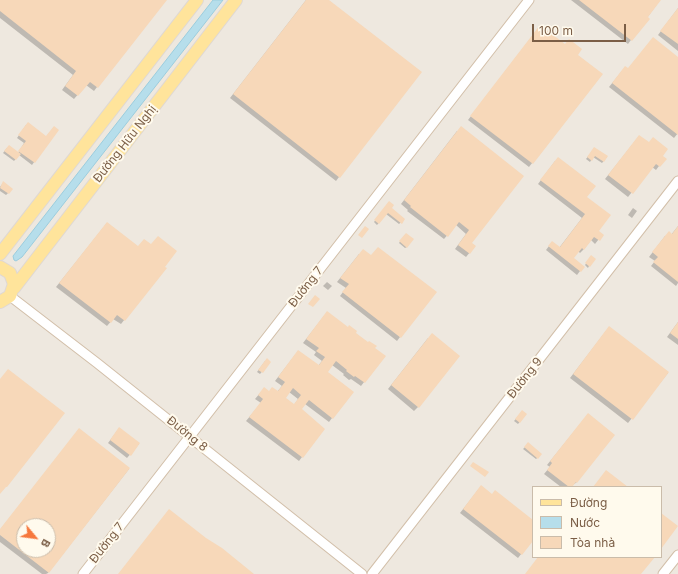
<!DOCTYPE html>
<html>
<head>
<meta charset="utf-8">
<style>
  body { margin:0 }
  #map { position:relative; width:678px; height:574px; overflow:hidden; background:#fff7e5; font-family:Inter,sans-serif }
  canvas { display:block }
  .legend { position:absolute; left:532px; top:486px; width:130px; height:72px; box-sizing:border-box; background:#fffaed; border:1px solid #cabcaa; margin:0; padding:5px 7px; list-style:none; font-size:12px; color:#7b5e46 }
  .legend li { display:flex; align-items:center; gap:8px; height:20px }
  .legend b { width:20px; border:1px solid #cabcaa }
  .north { position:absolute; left:16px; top:518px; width:40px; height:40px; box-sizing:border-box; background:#fffaed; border:1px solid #cabcaa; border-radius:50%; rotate:119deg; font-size:11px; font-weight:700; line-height:16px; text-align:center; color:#7b5e46 }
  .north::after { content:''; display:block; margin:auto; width:14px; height:18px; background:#f6783d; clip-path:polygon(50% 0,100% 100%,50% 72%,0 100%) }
  .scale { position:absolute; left:532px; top:24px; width:94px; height:18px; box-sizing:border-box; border:2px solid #7b5e46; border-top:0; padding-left:5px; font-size:12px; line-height:14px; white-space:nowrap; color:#7b5e46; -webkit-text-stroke:3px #fffaed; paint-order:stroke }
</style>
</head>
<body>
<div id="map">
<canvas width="678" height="574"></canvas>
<ul class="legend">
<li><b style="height:5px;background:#ffe49b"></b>Đường</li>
<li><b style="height:11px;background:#b6deeb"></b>Nước</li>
<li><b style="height:11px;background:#f7d8b9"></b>Tòa nhà</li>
</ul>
<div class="north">B</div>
<div class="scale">100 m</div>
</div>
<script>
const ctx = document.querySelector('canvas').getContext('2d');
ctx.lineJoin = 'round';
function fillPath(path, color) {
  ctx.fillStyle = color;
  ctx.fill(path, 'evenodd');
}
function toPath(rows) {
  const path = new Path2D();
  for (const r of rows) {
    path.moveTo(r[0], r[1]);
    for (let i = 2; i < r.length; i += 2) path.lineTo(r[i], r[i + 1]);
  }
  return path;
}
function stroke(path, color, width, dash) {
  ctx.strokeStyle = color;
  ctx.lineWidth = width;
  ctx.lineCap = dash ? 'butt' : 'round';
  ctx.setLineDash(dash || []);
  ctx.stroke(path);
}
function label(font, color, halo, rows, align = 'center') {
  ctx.font = font + ' Inter,sans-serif';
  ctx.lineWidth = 4;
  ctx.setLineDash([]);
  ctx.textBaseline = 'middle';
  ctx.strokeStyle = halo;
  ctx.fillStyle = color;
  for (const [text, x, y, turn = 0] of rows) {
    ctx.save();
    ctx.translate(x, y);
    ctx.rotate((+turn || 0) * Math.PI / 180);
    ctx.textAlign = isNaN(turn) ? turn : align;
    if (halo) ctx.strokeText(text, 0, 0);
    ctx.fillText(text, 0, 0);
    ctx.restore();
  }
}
fillPath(toPath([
  [0,0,678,0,678,574,0,574],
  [533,487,661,487,661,557,533,557],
  [24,526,48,526,48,550,24,550]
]), '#eee8df');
const water = toPath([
  [213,0,223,0,22,257,16,261,14,260,13,256,213,0]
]);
fillPath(water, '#b6deeb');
stroke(water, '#9bcdde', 1);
fillPath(toPath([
  [0,0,165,0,97,87,94,91,86,85,74,99,62,90,73,75,0,18],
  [306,0,327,0,339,177,336,181,230,98],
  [571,0,660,0,628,44],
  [678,8,678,51,658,35],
  [537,30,577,55,601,74,529,167,468,120],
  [678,58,678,133,674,138,609,87,622,71],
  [26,125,46,137,54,127,57,130,32,165,19,155,14,161,3,153,7,148,18,153,24,143,17,138],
  [457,131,471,243,475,246,466,257,455,249,466,234,456,225,444,239,407,211,408,210,401,204],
  [636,140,662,156,659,166,656,170,652,167,628,197,605,179],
  [593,150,607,157,602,163,593,157,590,162,586,159],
  [555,161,586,197,597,231,602,235,595,244,591,240,584,249,580,253,578,251,572,258,583,267,577,275,546,250,549,246,559,248,582,218,538,184],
  [3,183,12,189,6,195,0,191,0,187],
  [388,204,390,208,404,219,399,224,386,214,377,225,374,222],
  [633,208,637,211,632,218,628,215],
  [107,223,165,268,121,324,113,319,107,326,56,287],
  [678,226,678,283,676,286,651,266,655,261,649,257,665,236,671,235],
  [405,235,407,247,405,248,399,243],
  [359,254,400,337,397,341,340,296,346,288,337,282],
  [590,258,589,266,588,268,585,265],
  [327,282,332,286,328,290,323,286],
  [324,316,354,333,384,356,361,386,351,379,349,380,343,375,344,374,332,365,326,372,332,418,329,422,305,404,300,410,302,457,299,461,246,421,261,403,255,399,261,392,277,392,282,386,275,381,295,355,318,366,322,361,314,355,316,352,303,343],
  [289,392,298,399,294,405,285,398],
  [678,322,678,345,667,337],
  [606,331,668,373,628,423,570,378],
  [428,338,418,407,414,411,388,389],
  [265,361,270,362,260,374,257,372],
  [521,413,526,414,518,424,514,421],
  [585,418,577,482,570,487,561,487,544,474,550,467,547,465],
  [79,430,129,469,48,573,46,574,42,574,0,542,0,530],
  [24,526,48,526,48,550,24,550],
  [117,431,139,444,127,458,108,443],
  [528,444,541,454,536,459,523,449],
  [478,490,492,495,533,521,533,539,518,558,460,513]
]), '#0003');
fillPath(toPath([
  [0,0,167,0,98,88,90,82,78,96,65,86,76,71,0,11],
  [306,0,329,0,422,72,340,178,233,94],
  [579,0,661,0,648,17,650,19,632,41],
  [678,8,678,44,660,31],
  [540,25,565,44,569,39,582,49,578,55,603,74,533,164,470,116],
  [653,37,678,57,678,135,612,83,625,66,628,68],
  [28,122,46,136,54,126,59,130,35,163,18,151,26,141,18,135],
  [461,126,524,176,472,243,476,246,470,254,458,245,469,230,459,222,448,237,410,207,411,206,404,200],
  [639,135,649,142,653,137,668,149,663,156,667,159,660,167,656,164,633,194,608,175],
  [9,145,21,154,16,160,4,151],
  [594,147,608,156,604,162,595,156,592,161,587,157],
  [558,157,596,186,587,197,611,215,599,231,604,235,600,241,594,237,584,250,582,248,574,258,585,267,581,272,548,246,552,241,560,247,585,214,540,180],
  [3,181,13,189,9,194,0,188],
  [389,201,394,205,392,208,405,219,402,224,388,213,379,224,374,220],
  [107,222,138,246,144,239,151,244,158,236,177,251,165,267,167,268,125,321,117,315,111,323,59,283],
  [365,226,369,229,362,238,358,235],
  [678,226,678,282,653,262,658,257,652,252,669,231,672,234],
  [406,233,414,239,407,248,399,241],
  [378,247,437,292,401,338,342,292,349,284,340,278,363,249,371,255],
  [591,255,596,259,590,267,585,263],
  [315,295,320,299,313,307,308,304],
  [327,311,348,327,349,325,357,331,356,333,368,342,369,341,377,346,375,348,386,356,365,383,355,376,354,377,346,371,347,370,336,361,328,372,354,392,333,419,309,400,302,409,325,429,303,458,249,417,263,399,258,395,264,387,269,391,272,387,278,391,285,382,278,377,298,350,319,365,325,357,316,351,319,348,306,339],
  [293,388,301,395,294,404,286,398],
  [678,322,678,339,670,333],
  [609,326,669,372,633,420,573,374],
  [432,333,460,356,419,408,391,385],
  [267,358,271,362,263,373,258,370],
  [8,369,65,413,7,487,6,487,0,494,0,379],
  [522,410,527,414,520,423,515,419],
  [588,413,615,435,577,483,576,482,572,487,569,487,547,470,552,463,550,461],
  [119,427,140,443,131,456,110,440],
  [79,428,130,468,49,573,0,535,0,529],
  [24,526,48,526,48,550,24,550],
  [528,442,542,454,538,459,524,447],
  [473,462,489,472,485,477,470,466],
  [606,470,628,487,593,487],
  [481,485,492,494,495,490,533,520,533,541,522,555,463,509],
  [169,509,206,538,222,548,254,574,118,574],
  [661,513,678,526,661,549],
  [538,557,655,557,641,574,525,574]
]), '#f7d8b9');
const minor = toPath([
  [10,296,97,363,362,574],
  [83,574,529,0],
  [372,574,678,181],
  [663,574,678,555]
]);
const major = toPath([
  [0,254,197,0],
  [0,267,10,273,14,284,10,296,0,302],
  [14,288,236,0]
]);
stroke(minor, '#d2bfa9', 11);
stroke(major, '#dfd8d3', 14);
stroke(minor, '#fff', 9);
stroke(major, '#ffe49b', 12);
label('12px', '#7b5e46', '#fffaed', [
  ["Đường Hữu Nghị",125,144,-52],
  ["Đường 7",306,287,-52],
  ["Đường 9",525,378,-52],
  ["Đường 8",187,434,39],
  ["Đường 7",107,543,-52]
]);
</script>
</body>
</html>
